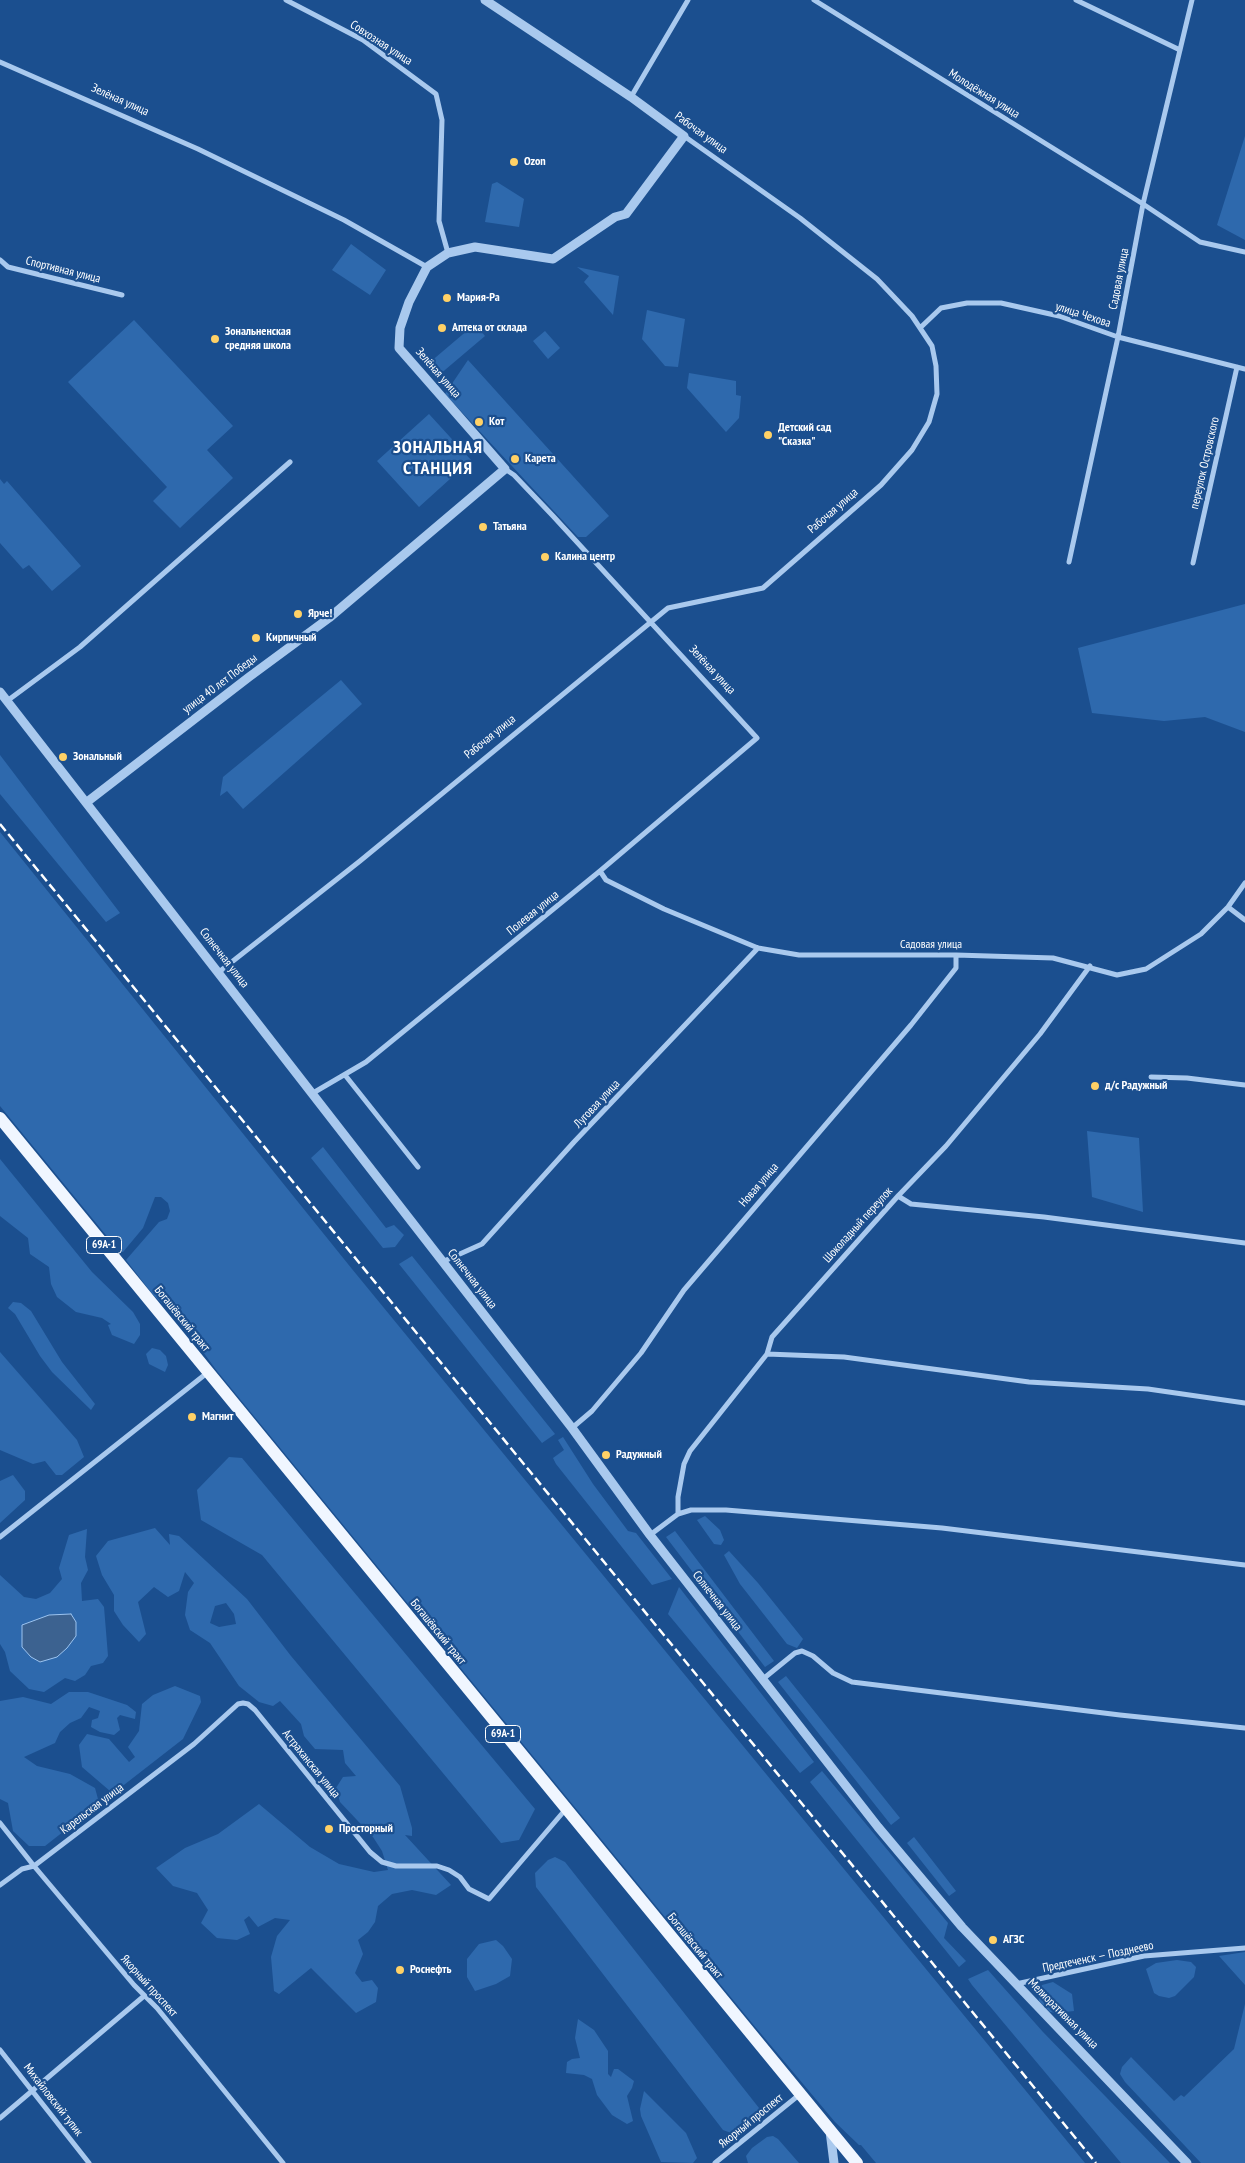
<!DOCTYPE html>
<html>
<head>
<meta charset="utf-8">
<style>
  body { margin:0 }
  canvas { display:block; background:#1b4f8f }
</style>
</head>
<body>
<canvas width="1245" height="2163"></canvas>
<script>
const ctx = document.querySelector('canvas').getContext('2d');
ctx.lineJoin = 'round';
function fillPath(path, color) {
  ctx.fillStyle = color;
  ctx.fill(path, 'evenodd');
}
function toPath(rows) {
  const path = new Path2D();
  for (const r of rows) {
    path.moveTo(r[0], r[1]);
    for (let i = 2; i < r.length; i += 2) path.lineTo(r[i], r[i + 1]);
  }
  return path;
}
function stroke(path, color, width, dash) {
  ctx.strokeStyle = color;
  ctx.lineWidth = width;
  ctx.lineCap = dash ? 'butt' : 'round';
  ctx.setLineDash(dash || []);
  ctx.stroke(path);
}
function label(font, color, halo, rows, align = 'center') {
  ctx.font = font + ' "PT Sans Narrow",sans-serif';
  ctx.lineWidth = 4.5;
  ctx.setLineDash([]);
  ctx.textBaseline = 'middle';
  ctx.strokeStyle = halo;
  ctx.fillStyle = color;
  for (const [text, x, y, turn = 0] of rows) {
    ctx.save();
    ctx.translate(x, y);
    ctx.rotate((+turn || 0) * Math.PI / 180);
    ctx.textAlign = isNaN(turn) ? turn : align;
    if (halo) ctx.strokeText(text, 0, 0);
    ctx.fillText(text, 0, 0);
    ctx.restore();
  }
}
fillPath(toPath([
  [1245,136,1245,240,1217,225],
  [497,182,524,199,519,227,485,222,492,184],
  [351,244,386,270,370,295,332,270],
  [577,267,619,276,613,315,584,282,589,276],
  [647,310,685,319,678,367,665,366,642,339],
  [134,320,233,426,207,450,233,478,180,528,153,501,167,487,68,382],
  [475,324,485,336,439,375,429,363],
  [545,331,560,348,548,359,533,341],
  [468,360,609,516,586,537,578,537,445,394],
  [689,373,736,381,736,395,741,396,739,418,726,432,687,388],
  [429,414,471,460,419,507,377,461],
  [0,479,4,484,7,481,81,566,52,591,29,565,23,569,0,543],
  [1245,604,1245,732,1205,717,1164,721,1092,713,1078,648],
  [341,680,362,704,243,809,227,791,220,796,223,777],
  [0,755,120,913,106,922,0,794],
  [0,832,352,1269,1085,2163,876,2163,861,2145,859,2145,835,2122,752,2023,217,1371,192,1337,194,1334,178,1315,176,1316,154,1296,126,1260,159,1222,167,1219,170,1211,168,1203,161,1197,155,1197,143,1228,123,1252,119,1251,0,1106],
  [1087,1131,1139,1138,1143,1212,1092,1197],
  [323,1147,386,1228,394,1225,404,1235,395,1247,383,1248,311,1158],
  [0,1159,92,1272,133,1312,140,1324,140,1335,134,1344,112,1335,108,1325,111,1324,102,1318,76,1312,57,1297,51,1284,49,1267,30,1254,28,1238,0,1216],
  [412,1256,555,1434,542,1443,399,1264],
  [13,1302,21,1303,31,1311,62,1362,95,1404,91,1410,52,1372,40,1356,15,1314,8,1308],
  [152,1348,160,1350,166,1356,168,1365,165,1372,149,1364,146,1354],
  [0,1352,77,1440,84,1457,62,1475,56,1475,45,1461,33,1464,0,1450],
  [563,1437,593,1484,628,1531,636,1533,672,1579,652,1585,556,1464,553,1458,564,1450,558,1440],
  [229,1457,242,1458,535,1809,519,1840,501,1843,262,1555,201,1520,197,1490],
  [13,1475,25,1491,25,1500,0,1523,0,1481],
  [705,1516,720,1530,724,1540,721,1545,714,1544,697,1520],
  [155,1528,170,1545,169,1534,179,1536,247,1599,291,1656,400,1786,412,1828,412,1836,405,1835,451,1885,436,1895,412,1890,392,1894,378,1906,375,1922,368,1932,358,1940,363,1954,355,1973,362,1982,372,1980,378,1988,376,2002,356,2013,311,1968,279,1994,274,1991,271,1957,277,1936,290,1920,275,1918,258,1927,249,1916,244,1920,250,1934,237,1940,217,1938,201,1923,208,1910,197,1893,173,1886,156,1868,185,1848,218,1834,259,1804,310,1847,339,1864,374,1872,388,1870,382,1851,373,1837,340,1802,336,1788,343,1777,356,1776,345,1763,343,1750,315,1749,304,1736,301,1724,280,1701,273,1706,259,1702,239,1686,210,1643,190,1630,185,1615,188,1592,194,1583,185,1572,179,1591,168,1597,154,1587,138,1602,146,1634,139,1642,123,1625,114,1611,114,1595,102,1575,96,1556,108,1541],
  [226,1603,234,1614,236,1624,219,1627,210,1623,215,1606],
  [87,1529,85,1557,88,1570,81,1583,82,1601,98,1599,104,1607,108,1656,103,1663,91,1666,85,1675,75,1681,65,1678,44,1692,29,1689,10,1671,5,1652,0,1644,0,1575,24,1597,36,1599,50,1593,62,1579,59,1568,69,1535],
  [675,1531,774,1661,765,1667,666,1537],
  [729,1551,758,1583,803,1639,797,1648,787,1644,740,1584,724,1555],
  [679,1587,814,1762,800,1773,668,1614],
  [786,1676,900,1818,891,1825,778,1682],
  [175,1686,200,1696,201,1702,183,1739,120,1788,110,1791,82,1767,79,1745,87,1734,109,1739,129,1762,135,1757,128,1747,139,1731,142,1704,153,1695],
  [69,1692,88,1692,127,1705,136,1712,135,1719,120,1715,117,1718,120,1730,114,1735,100,1732,91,1727,92,1720,98,1718,100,1711,89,1707,81,1718,70,1723,60,1732,55,1743,24,1757,37,1766,70,1774,95,1788,98,1799,91,1810,45,1846,29,1846,13,1831,8,1803,0,1799,0,1701,23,1697,51,1704],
  [822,1771,948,1923,944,1938,966,1961,959,1967,810,1782],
  [914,1837,956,1891,949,1896,907,1843],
  [555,1857,565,1862,759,2108,760,2114,757,2118,738,2132,731,2133,723,2130,536,1887,535,1873,548,1860],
  [496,1940,503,1946,512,1959,510,1976,496,1984,475,1991,467,1977,467,1959,479,1944],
  [1245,1952,1245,1985,1219,1956],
  [1177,1960,1191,1962,1196,1967,1194,1977,1175,1996,1169,1998,1159,1996,1154,1993,1146,1969,1156,1963],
  [988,1970,1043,2032,1170,2163,1121,2163,972,1985,968,1979],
  [1053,1982,1072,1994,1074,2011,1056,2013,1050,2012,1039,2001,1038,1991,1042,1985],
  [1245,2004,1245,2163,1201,2163,1125,2082,1120,2074,1122,2067,1131,2057,1174,2101,1181,2095,1184,2097,1234,2049],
  [578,2019,594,2030,608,2051,608,2074,611,2077,614,2069,618,2069,634,2081,632,2088,627,2096,633,2121,627,2124,612,2115,597,2095,592,2079,584,2075,566,2073,567,2062,572,2059,580,2058,575,2038],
  [644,2091,686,2133,697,2158,693,2163,661,2162,641,2116,640,2109],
  [773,2136,778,2139,799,2163,748,2163,746,2156,752,2148,767,2137]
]), '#2e69ad');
const water = toPath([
  [71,1614,76,1622,76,1636,67,1648,57,1657,40,1662,31,1657,22,1647,22,1625,49,1615,71,1614]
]);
fillPath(water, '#3c6290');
stroke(water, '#9cc4f0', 1);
stroke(toPath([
  [286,0,363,40,436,94,442,120,439,221,448,253],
  [814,0,1143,204,1200,242,1245,252],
  [1076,0,1180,50],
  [0,62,198,149,344,220,427,267],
  [631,97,688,0],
  [0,260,8,267,122,295],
  [920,328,941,308,967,303,1001,303,1059,316,1118,337,1245,369],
  [1069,562,1118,337,1143,204,1192,0],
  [1193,563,1237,367],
  [7,701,80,647,290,462],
  [600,871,606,880,664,909,758,948,799,955,956,955,1053,958,1117,975,1146,969,1201,934,1228,907,1245,883],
  [1228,907,1245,920],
  [219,972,360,861,668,608,763,588,881,485,912,450,929,422,937,394,936,366,932,346,912,316,877,279,800,218,684,136],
  [345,1075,418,1167],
  [1151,1077,1187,1078,1245,1085],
  [313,1093,366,1062,600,871,757,738,553,516,514,475,505,469],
  [898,1196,911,1204,1044,1217,1245,1243],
  [442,1262,482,1244,574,1142,758,948],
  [767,1354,844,1357,1029,1382,1148,1389,1245,1403],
  [572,1428,592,1411,641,1353,684,1290,911,1025,956,968,956,955],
  [678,1514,678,1497,684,1464,690,1451,767,1354,772,1337,898,1196,946,1146,1040,1034,1090,966],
  [650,1535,678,1514,691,1510,726,1510,942,1528,1245,1565],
  [0,1537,207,1373],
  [763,1679,795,1653,802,1651,813,1656,833,1673,852,1682,1120,1715,1245,1728],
  [0,1823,34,1866,134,1985,157,2008,283,2163],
  [0,1885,22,1869,34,1866,194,1744,238,1704,243,1703,248,1704,255,1710,370,1852,382,1862,396,1866,437,1866,449,1870,460,1877,469,1889,489,1899,565,1810],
  [1016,1984,1144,1956,1245,1948],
  [0,2050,89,2163],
  [0,2118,144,1996],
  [715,2163,799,2095]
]), '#a9c9ee', 5);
stroke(toPath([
  [0,692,572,1428,650,1535,878,1827,962,1927,1187,2163],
  [87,802,249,677,329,618,505,469,399,348,400,328,409,302,427,267,448,253,475,247,553,259,615,217,626,214,684,136,631,97,485,0],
  [830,2131,834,2163]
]), '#a9c9ee', 9);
stroke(toPath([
  [0,1118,857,2163]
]), '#f0f6ff', 12);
stroke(toPath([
  [0,824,1096,2163]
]), '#fff', 2.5, [9, 4]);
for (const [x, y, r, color] of [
  [514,162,5,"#ffd166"],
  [447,298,5,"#ffd166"],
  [442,328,5,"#ffd166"],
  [215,339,5,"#ffd166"],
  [479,422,5,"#ffd166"],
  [768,435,5,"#ffd166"],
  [515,459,5,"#ffd166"],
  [483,527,5,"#ffd166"],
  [545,557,5,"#ffd166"],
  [298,614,5,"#ffd166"],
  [256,638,5,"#ffd166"],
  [63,757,5,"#ffd166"],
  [1095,1086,5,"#ffd166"],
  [192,1417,5,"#ffd166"],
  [606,1455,5,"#ffd166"],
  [329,1829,5,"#ffd166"],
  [993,1940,5,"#ffd166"],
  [400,1970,5,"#ffd166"]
]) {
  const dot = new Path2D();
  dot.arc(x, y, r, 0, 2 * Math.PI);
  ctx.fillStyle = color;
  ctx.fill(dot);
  stroke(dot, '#1b4f8f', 2);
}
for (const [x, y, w] of [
  [104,1245,35],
  [503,1734,35]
]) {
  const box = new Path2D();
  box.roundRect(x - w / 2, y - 8.5, w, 17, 4);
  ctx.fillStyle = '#1b4f8f';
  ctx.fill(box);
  stroke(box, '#fff', 1);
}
label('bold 11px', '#fff', null, [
  ["69А-1",104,1245],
  ["69А-1",503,1734]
]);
label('12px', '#fff', '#1b4f8f', [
  ["Совхозная улица",381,43,33],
  ["Молодёжная улица",984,94,32],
  ["Зелёная улица",120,100,24],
  ["Рабочая улица",701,133,36],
  ["Спортивная улица",63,270,14],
  ["Садовая улица",1119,279,-79],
  ["улица Чехова",1083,315,18],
  ["Зелёная улица",438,373,49],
  ["переулок Островского",1205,463,-77],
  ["Рабочая улица",833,511,-41],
  ["Зелёная улица",712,670,47],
  ["улица 40 лет Победы",220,684,-37],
  ["Рабочая улица",490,737,-39],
  ["Полевая улица",533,913,-39],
  ["Садовая улица",931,945],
  ["Солнечная улица",224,958,52],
  ["Луговая улица",597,1104,-47],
  ["Новая улица",759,1185,-49],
  ["Шоколадный переулок",858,1225,-48],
  ["Солнечная улица",472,1279,52],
  ["Богашёвский тракт",182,1319,51],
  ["Солнечная улица",717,1601,52],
  ["Богашёвский тракт",438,1632,51],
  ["Астраханская улица",311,1764,51],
  ["Карельская улица",92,1809,-37],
  ["Богашёвский тракт",695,1946,51],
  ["Предтеченск — Позднеево",1098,1957,-12],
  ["Якорный проспект",149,1986,48],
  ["Мелиоративная улица",1063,2014,45],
  ["Михайловский тупик",53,2100,52],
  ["Якорный проспект",751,2121,-39]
]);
label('bold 12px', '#fff', '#1b4f8f', [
  ["Ozon",524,162],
  ["Мария-Ра",457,298],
  ["Аптека от склада",452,328],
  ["Зональненская",225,332],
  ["средняя школа",225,346],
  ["Кот",489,422],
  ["Детский сад",778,428],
  ["\"Сказка\"",778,442],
  ["Карета",525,459],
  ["Татьяна",493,527],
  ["Калина центр",555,557],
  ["Ярче!",308,614],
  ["Кирпичный",266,638],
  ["Зональный",73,757],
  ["д/с Радужный",1105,1086],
  ["Магнит",202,1417],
  ["Радужный",616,1455],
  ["Просторный",339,1829],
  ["АГЗС",1003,1940],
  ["Роснефть",410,1970]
], 'left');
ctx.letterSpacing = '1px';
label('bold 18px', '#fff', '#1b4f8f', [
  ["ЗОНАЛЬНАЯ",438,448],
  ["СТАНЦИЯ",438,469]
]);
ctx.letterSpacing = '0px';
</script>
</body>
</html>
